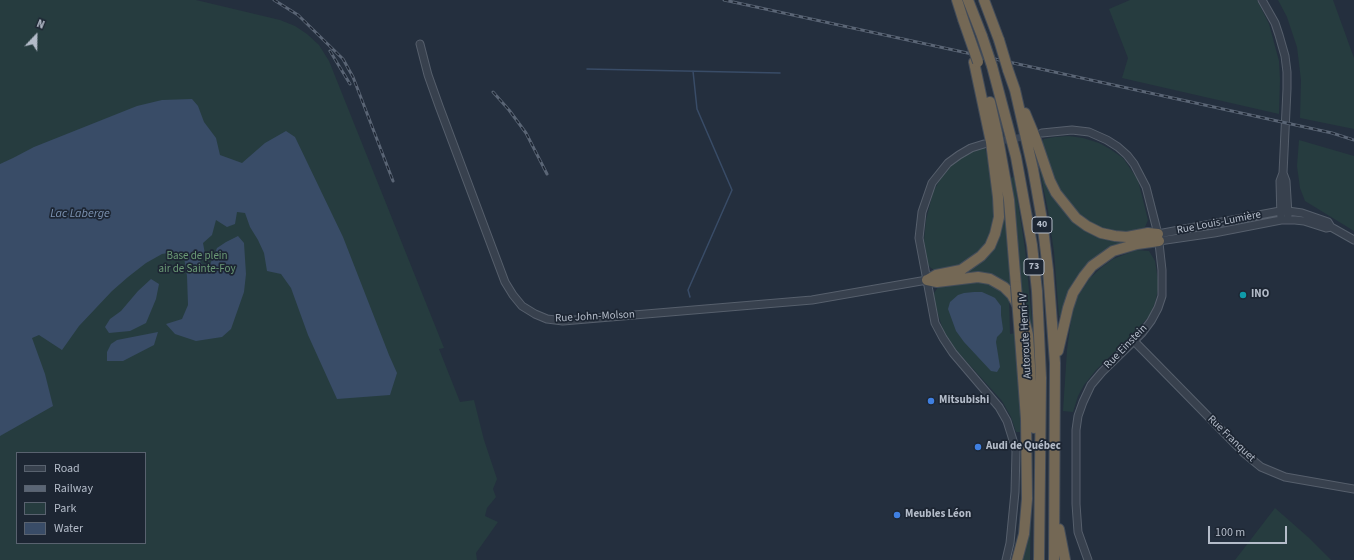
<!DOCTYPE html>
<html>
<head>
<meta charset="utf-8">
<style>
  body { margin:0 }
  #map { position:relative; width:1354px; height:560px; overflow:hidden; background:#242f3e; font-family:"Source Sans 3",sans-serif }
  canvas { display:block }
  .legend { position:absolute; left:16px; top:452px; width:130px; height:92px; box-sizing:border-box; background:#1d2633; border:1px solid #59626f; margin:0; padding:5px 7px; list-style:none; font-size:12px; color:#b4bcc9 }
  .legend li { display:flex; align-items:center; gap:8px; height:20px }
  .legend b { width:20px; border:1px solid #59626f }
  .north { position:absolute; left:16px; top:16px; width:40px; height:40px; -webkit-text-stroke:3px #1d2633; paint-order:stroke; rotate:22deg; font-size:11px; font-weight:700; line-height:16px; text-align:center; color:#b4bcc9 }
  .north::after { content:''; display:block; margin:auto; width:14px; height:18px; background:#b4bcc9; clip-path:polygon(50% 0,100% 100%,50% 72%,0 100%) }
  .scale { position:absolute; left:1208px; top:526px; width:79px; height:18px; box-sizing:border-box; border:2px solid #b4bcc9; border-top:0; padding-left:5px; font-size:12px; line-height:14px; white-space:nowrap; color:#b4bcc9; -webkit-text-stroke:3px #1d2633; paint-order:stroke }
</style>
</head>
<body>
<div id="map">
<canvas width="1354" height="560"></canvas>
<ul class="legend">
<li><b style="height:5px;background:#38414e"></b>Road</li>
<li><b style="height:5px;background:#5a6575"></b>Railway</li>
<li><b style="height:11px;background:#263c3f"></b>Park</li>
<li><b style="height:11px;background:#394c67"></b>Water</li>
</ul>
<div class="north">N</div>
<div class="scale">100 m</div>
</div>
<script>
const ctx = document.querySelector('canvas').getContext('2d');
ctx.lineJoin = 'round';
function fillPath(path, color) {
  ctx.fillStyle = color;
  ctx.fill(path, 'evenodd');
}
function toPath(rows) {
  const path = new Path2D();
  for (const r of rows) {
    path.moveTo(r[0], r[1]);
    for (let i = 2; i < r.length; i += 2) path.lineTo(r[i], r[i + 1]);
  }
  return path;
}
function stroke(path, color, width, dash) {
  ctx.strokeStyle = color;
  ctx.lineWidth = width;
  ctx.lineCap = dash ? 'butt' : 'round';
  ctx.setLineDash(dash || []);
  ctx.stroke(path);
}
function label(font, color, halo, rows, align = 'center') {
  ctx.font = font + ' "Source Sans 3",sans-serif';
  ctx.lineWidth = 3.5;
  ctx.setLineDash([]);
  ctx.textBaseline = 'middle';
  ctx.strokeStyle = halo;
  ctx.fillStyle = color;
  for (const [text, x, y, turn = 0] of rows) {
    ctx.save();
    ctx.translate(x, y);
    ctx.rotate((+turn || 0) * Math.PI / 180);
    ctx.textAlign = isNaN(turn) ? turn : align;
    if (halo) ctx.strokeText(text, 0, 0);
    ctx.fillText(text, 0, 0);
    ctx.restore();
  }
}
fillPath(toPath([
  [0,0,196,0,280,20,295,26,307,34,319,45,329,61,444,348,439,349,460,402,474,400,484,440,497,479,493,489,496,497,487,508,485,516,498,522,476,553,477,560,0,560],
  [17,453,145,453,145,543,17,543],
  [1130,0,1257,0,1269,24,1279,61,1280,80,1279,114,1122,78,1128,58,1109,9],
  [1278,0,1333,0,1354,58,1354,129,1300,118,1301,80,1297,47,1287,17],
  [1069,136,1083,138,1099,143,1110,149,1123,158,1138,180,1148,220,1145,227,1134,232,1119,233,1098,227,1080,216,1062,193,1055,180,1042,142,1044,139,1055,137],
  [1299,140,1354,156,1354,231,1305,201,1300,188,1297,166],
  [981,148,985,148,991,170,995,198,994,227,986,246,965,265,936,271,931,268,928,265,924,240,926,220,933,192,941,178,953,163,971,152],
  [1042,166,1064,208,1128,242,1107,250,1062,316,1059,316,1054,252,1048,210,1039,167],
  [1014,177,1025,249,1033,331,1030,332,1021,303,1018,248,1014,205,1009,178],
  [1003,186,1009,248,1012,291,968,275,966,271,991,251,998,240,1003,218,1001,187],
  [1136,250,1149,251,1155,261,1158,280,1158,290,1155,303,1150,315,1135,332,1096,370,1084,385,1078,396,1073,412,1063,411,1067,350,1072,313,1078,296,1090,278,1102,267,1113,259],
  [980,281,989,283,1007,295,1009,299,1010,334,1016,333,1021,432,1016,432,1011,417,1002,401,957,351,948,339,943,330,933,298,933,295,938,287],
  [1275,508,1308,537,1331,560,1235,560],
  [1030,518,1031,518,1030,560,1021,560]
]), '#263c3f');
fillPath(toPath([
  [192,99,198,106,204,122,216,138,220,155,242,163,265,143,286,131,295,137,343,237,389,355,397,373,390,395,337,399,308,335,291,288,281,274,267,271,264,253,258,240,250,227,245,213,237,212,235,224,227,227,216,220,212,235,203,243,205,254,200,262,208,269,217,248,226,242,238,236,244,243,246,274,244,292,231,329,222,337,196,341,175,334,166,324,182,319,188,305,187,276,184,257,175,252,162,254,146,263,128,277,112,291,79,326,62,350,39,335,32,338,45,374,53,406,0,436,0,164,13,158,34,147,137,106,162,100],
  [151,279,159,284,156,299,146,323,130,331,109,333,105,327,110,319,121,311,138,291],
  [974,292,982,292,991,296,995,298,1001,306,1001,315,1003,329,1002,332,997,337,996,342,1000,367,997,372,991,371,964,342,956,331,948,309,950,302,958,295,964,293],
  [158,332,154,345,123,361,107,361,107,352,111,344,117,340]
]), '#394c67');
stroke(toPath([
  [587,69,780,73],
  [690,297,688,290,732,190,697,109,693,71]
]), '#394c67', 1.5);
stroke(toPath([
  [994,142,1029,136]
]), '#3a4453', 7, [7, 3.5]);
const minor = toPath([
  [1262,0,1275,23,1279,35,1285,56,1287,72,1287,89,1283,173,1280,181,1281,220],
  [420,44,428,75,439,106,505,282,513,295,522,306,535,314,547,319,563,321,812,300,927,280],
  [1042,133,1072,130,1089,132,1107,140,1118,147,1127,155,1134,164,1146,187,1158,234,1162,270,1162,296,1158,308,1151,321,1142,333,1102,372,1091,385,1083,402,1078,416,1076,430,1076,504,1078,532,1088,560],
  [984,144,971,148,959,155,948,163,932,183,922,212,919,238,935,323,943,338,953,353,999,407,1007,421,1012,437,1016,451,1015,492,1010,543,1006,560],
  [1283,173,1286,181,1288,215],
  [1158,234,1280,211,1288,211,1302,213,1328,222,1331,227,1354,240],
  [1159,241,1214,233,1281,220,1295,220,1304,221,1326,228,1331,227],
  [1134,341,1244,453,1261,467,1285,477,1354,489]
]);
const highway = toPath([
  [957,0,963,19],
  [968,0,982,36],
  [984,0,999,40],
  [992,66,1016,157,1032,245,1037,291,1041,378,1039,560],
  [1008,70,1015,90,1033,169,1042,220,1048,270,1055,363,1054,560],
  [990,102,997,133,1009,200,1016,286],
  [1025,113,1035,137,1050,181,1056,193,1076,218,1087,226,1101,233,1115,236,1127,237,1148,233,1158,234],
  [929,279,936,275,961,270,981,256,990,246,995,234,999,217,998,197,991,142,974,62],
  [927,280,937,282,978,277,990,279,1004,287,1012,295,1023,315,1028,335,1034,428],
  [1058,351,1068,308,1073,293,1084,276,1092,266,1113,251,1137,244,1159,241],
  [1059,529,1065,560],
  [1017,560,1024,534,1027,499,1026,419,1020,337]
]);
stroke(minor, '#565f6c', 9);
stroke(highway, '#434c59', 12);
stroke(minor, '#38414e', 7);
stroke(highway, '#746855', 10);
const rail = toPath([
  [274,0,298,15,343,59,353,77,393,181],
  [724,0,1027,66,1332,133,1354,140],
  [330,51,350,84],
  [493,92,509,110,526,133,547,174]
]);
stroke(rail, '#5a6575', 3);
stroke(rail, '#1d2633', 1.5, [4.5]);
const highwayBridge = toPath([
  [963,19,978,62],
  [982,36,992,66],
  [999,40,1008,70],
  [1016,286,1020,337]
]);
stroke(highwayBridge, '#434c59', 12, []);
stroke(highwayBridge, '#746855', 10);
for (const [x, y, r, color] of [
  [1243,295,4,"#0f9aa8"],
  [931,401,4,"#3f7fe0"],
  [978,447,4,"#3f7fe0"],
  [897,515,4,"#3f7fe0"]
]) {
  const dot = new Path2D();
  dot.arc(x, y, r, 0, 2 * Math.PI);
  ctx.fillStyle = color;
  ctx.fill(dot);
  stroke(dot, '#1d2633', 1.5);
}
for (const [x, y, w] of [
  [1042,225,20],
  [1034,267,20]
]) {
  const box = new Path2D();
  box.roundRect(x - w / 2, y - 8, w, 16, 3);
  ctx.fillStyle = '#1d2633';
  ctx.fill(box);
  stroke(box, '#b4bcc9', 1);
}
label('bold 10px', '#b4bcc9', null, [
  ["40",1042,225],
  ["73",1034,267]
]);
label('11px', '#b4bcc9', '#1d2633', [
  ["Rue Louis-Lumière",1219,223,-11],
  ["Rue John-Molson",595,317,-3],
  ["Autoroute Henri-IV",1026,336,-93],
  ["Rue Einstein",1126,347,-46],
  ["Rue Franquet",1231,439,44]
]);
label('11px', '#6b9a76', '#1d2633', [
  ["Base de plein",197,257],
  ["air de Sainte-Foy",197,270]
]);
label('bold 11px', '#b4bcc9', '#1d2633', [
  ["INO",1251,295],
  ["Mitsubishi",939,401],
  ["Audi de Québec",986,447],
  ["Meubles Léon",905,515]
], 'left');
label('italic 12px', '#7c92b1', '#1d2633', [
  ["Lac Laberge",80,214]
]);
</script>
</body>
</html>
